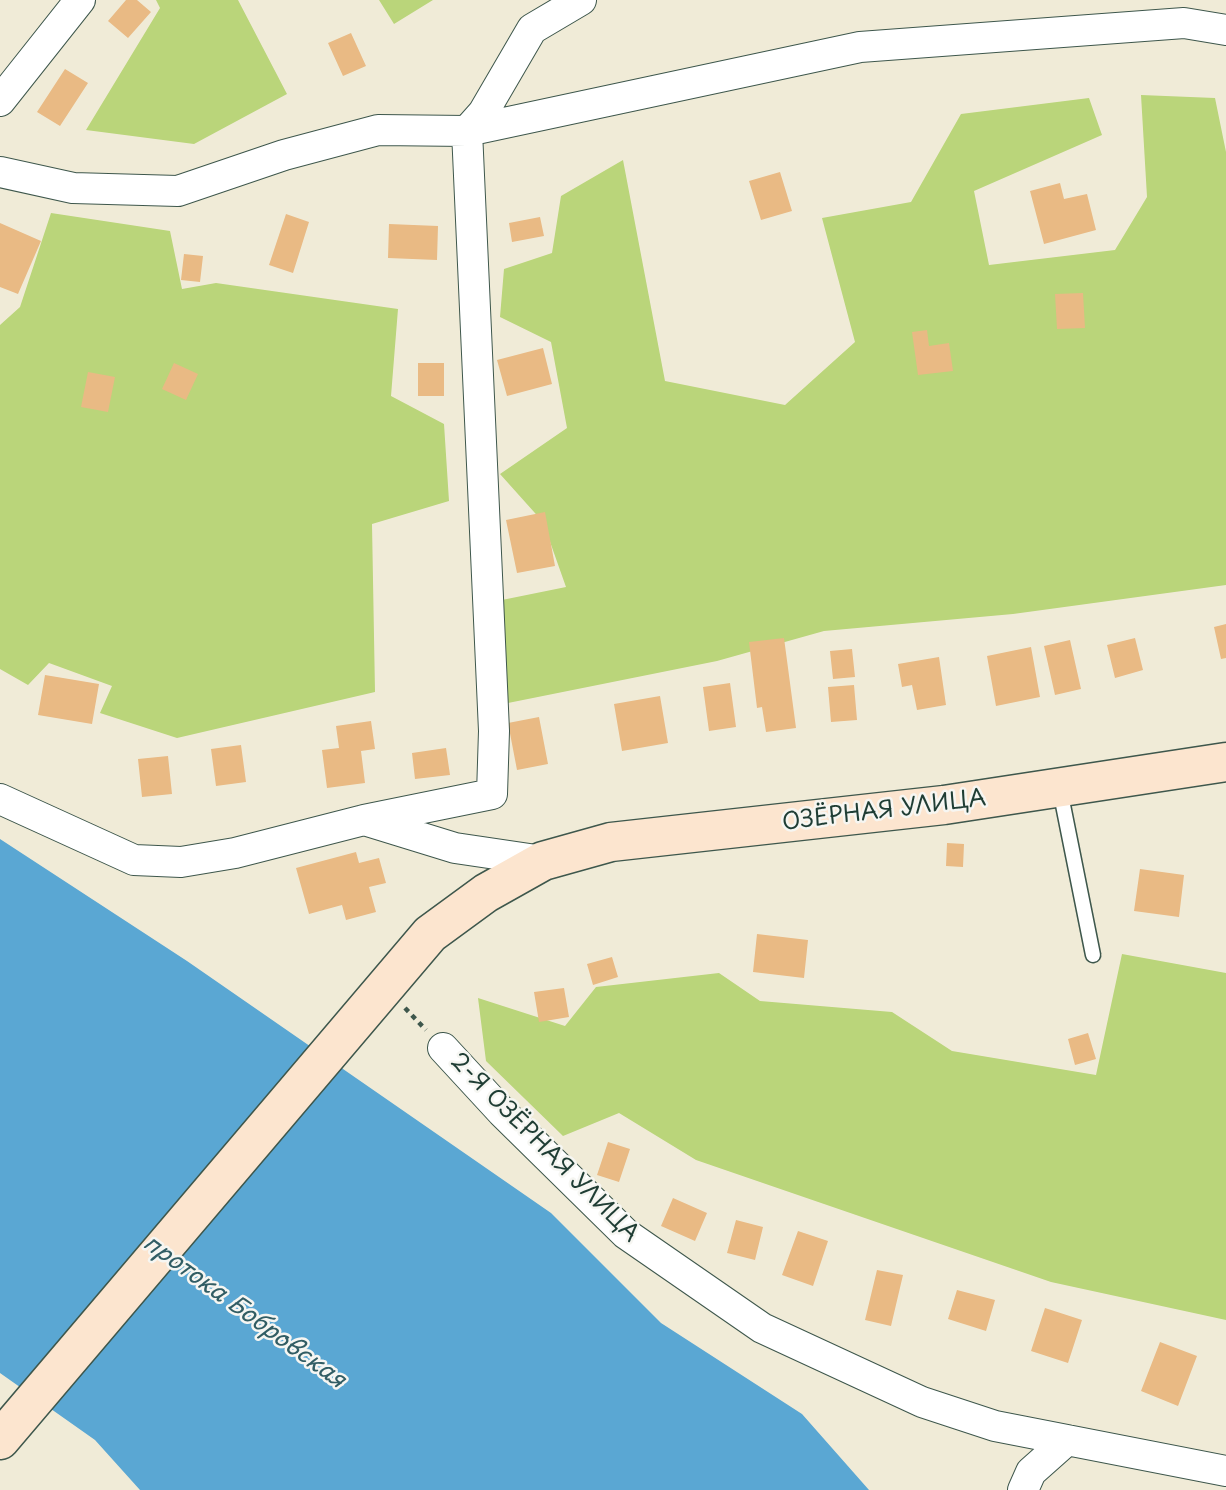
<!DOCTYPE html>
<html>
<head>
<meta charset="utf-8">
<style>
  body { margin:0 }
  canvas { display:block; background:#f0ebd7 }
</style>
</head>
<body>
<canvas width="1226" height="1490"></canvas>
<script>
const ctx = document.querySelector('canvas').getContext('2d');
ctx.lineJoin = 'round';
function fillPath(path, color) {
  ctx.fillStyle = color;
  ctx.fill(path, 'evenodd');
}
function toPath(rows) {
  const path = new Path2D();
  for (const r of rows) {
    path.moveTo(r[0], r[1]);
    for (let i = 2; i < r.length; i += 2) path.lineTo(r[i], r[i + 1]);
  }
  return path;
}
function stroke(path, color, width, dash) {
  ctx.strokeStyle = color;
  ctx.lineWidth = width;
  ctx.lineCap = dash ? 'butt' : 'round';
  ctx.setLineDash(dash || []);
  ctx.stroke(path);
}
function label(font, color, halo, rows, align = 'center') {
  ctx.font = font + ' "Playpen Sans",sans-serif';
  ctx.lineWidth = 5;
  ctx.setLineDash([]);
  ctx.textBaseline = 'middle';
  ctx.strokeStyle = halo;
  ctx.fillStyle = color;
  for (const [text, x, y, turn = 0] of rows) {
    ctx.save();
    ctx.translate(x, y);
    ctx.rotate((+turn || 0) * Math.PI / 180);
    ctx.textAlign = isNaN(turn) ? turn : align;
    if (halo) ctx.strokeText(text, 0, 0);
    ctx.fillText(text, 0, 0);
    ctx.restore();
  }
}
fillPath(toPath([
  [156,0,238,0,287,94,194,144,86,130,160,8],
  [379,0,433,0,394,24],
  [1141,95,1215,98,1226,152,1226,585,1013,614,824,631,717,661,503,704,497,601,566,587,543,522,500,474,567,428,551,342,500,317,504,269,552,253,561,196,623,160,665,381,785,405,855,342,822,218,911,202,961,114,1089,98,1102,135,974,191,989,265,1115,250,1147,197],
  [51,213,170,231,182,289,216,283,398,309,391,396,444,424,449,501,372,524,375,692,177,738,100,713,112,686,49,663,28,685,0,669,0,325,20,307],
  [1122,954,1226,973,1226,1320,1051,1282,696,1160,619,1113,563,1136,486,1061,478,998,565,1026,596,987,719,973,760,1001,892,1012,952,1051,1096,1075]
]), '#bad57a');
fillPath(toPath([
  [0,839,187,961,551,1213,661,1323,802,1414,869,1490,140,1490,95,1440,0,1373]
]), '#5aa7d3');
fillPath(toPath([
  [126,0,137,0,151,12,128,38,108,21],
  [351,33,366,66,343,76,328,43],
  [65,69,88,83,60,126,37,112],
  [780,172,792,211,761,220,749,181],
  [1060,183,1064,199,1087,194,1096,230,1044,244,1030,191],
  [286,214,309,222,293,273,269,265],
  [540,217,544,236,512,242,509,223],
  [0,223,41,241,18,294,0,287],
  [389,224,438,226,437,260,388,258],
  [184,254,203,256,200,282,181,280],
  [1083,293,1085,328,1057,329,1055,294],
  [927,330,929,346,949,343,953,371,918,375,912,332],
  [543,348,552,384,507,396,497,360],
  [174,363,198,374,186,400,162,389],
  [418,363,444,363,444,396,418,396],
  [88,372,115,377,108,412,81,407],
  [545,512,555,566,517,573,506,520],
  [1226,624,1226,658,1221,659,1214,627],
  [784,638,796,728,766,732,762,707,757,708,749,642],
  [1135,638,1143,670,1115,678,1107,645],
  [1070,640,1081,689,1055,695,1044,646],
  [1031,647,1040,697,996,706,987,656],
  [852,649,855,677,833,679,830,651],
  [939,657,946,705,917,710,912,685,902,687,898,664],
  [45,675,99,684,92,724,38,715],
  [730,683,736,727,709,731,703,687],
  [854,685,857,720,831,722,828,687],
  [660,696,668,743,622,751,614,704],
  [539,717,548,764,517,770,508,723],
  [371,721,375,749,361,751,365,783,327,788,322,750,339,748,336,726],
  [241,745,246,782,216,786,211,749],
  [446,748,450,775,415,779,412,753],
  [168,756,172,794,142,797,138,759],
  [947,843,964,844,963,867,946,866],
  [356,852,359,863,379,858,386,883,369,887,376,912,346,920,342,905,309,914,296,868],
  [1140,869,1184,875,1179,917,1134,911],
  [757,934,808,940,804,978,753,972],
  [612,957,618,977,593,985,587,964],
  [564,988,569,1017,539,1022,534,992],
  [1088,1033,1096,1059,1075,1065,1068,1039],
  [608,1142,630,1149,619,1182,597,1175],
  [673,1198,707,1213,695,1241,661,1226],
  [736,1220,763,1227,755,1260,727,1253],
  [798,1231,828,1241,813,1286,782,1275],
  [877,1270,903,1275,891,1326,865,1320],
  [957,1290,995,1300,986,1331,948,1319],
  [1045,1308,1082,1320,1068,1363,1031,1351],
  [1160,1342,1197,1356,1178,1406,1141,1391]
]), '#e9ba84');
const lane = toPath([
  [1060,790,1093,955]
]);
const street = toPath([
  [0,101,80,0],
  [0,172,73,188,178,191,284,155,378,130,467,131,860,47,1184,23,1226,30],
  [0,799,134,860,181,862,235,853,364,820,455,848,543,861],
  [364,820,492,794,494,731,467,131,483,113,532,29,581,0],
  [443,1048,502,1112,626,1234,762,1328,922,1402,995,1426,1226,1471],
  [1023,1490,1031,1472,1067,1440]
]);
const secondary = toPath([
  [0,1440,430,934,486,893,543,861,611,842,944,805,1226,762]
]);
stroke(lane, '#3e574c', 17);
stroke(street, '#3e574c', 32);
stroke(secondary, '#3e574c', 41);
stroke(toPath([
  [405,1008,426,1030]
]), '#3e574c', 4.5, [5, 5]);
stroke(lane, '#fff', 14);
stroke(street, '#fff', 30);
stroke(secondary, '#fce5cf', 38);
label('23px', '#1f3d34', '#f6f6f2', [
  ["ОЗЁРНАЯ УЛИЦА",884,811,-7],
  ["2-Я ОЗЁРНАЯ УЛИЦА",544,1148,45]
]);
label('italic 24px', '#315d64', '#f6f6f2', [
  ["протока Бобровская",244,1312,36]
]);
</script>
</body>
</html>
